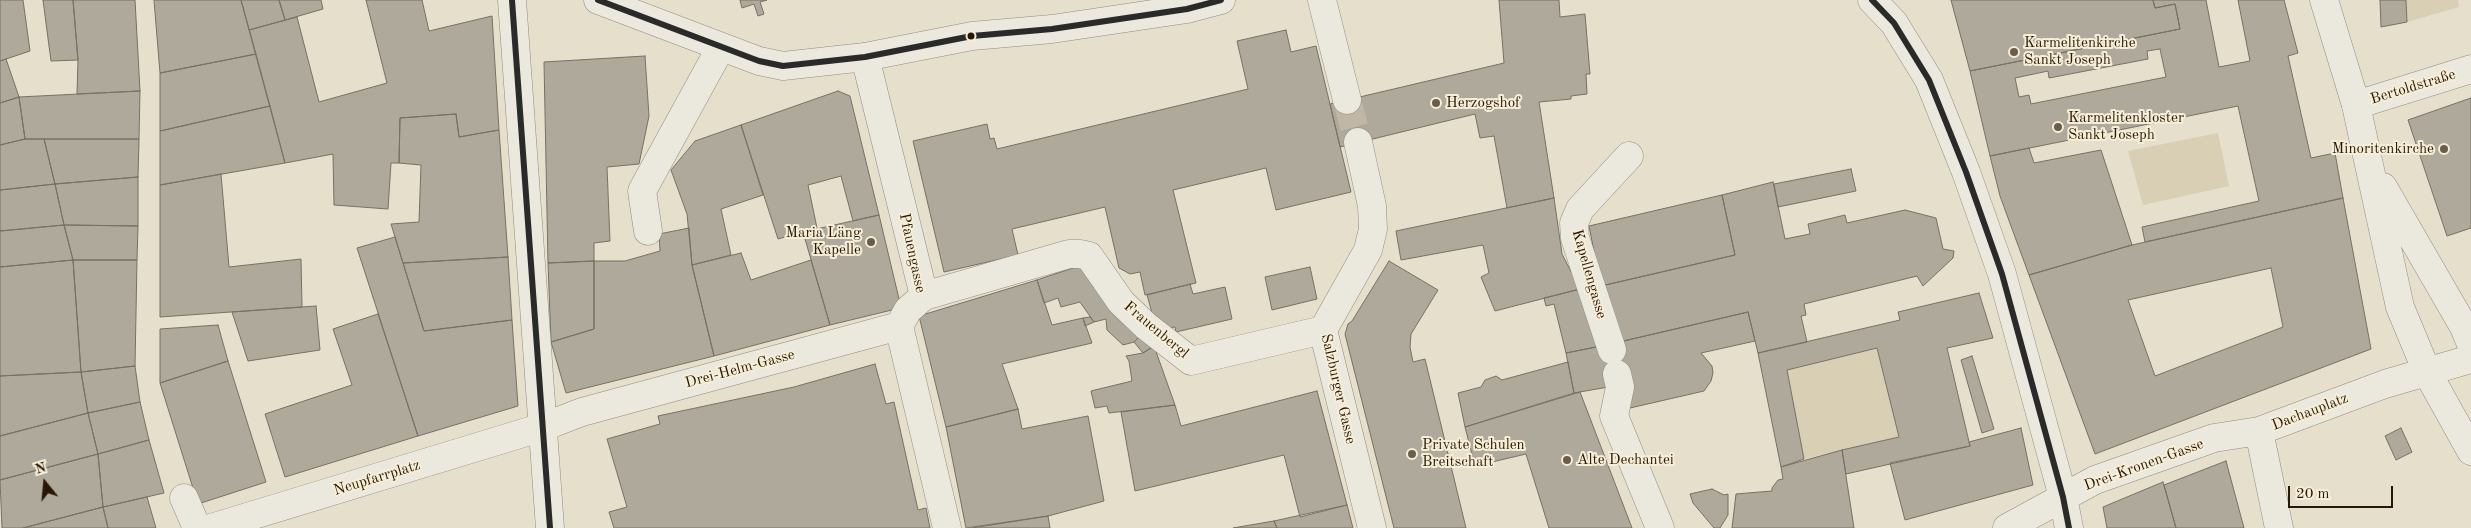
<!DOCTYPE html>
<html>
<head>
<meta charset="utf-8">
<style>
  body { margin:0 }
  #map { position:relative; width:2471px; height:528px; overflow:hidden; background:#e6dfcc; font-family:"Old Standard TT",serif }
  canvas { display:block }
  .north { position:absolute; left:20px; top:458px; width:50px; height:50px; -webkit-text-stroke:4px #f6eed7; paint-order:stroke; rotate:343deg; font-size:14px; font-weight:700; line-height:20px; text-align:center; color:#271704 }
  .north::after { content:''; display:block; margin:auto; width:18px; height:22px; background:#271704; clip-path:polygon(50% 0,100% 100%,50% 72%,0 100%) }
  .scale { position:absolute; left:2288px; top:486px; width:105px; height:22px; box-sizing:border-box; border:2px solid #271704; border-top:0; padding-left:6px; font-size:15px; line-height:18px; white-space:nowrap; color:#271704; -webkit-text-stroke:4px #f6eed7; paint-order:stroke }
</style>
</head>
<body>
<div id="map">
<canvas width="2471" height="528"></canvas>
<div class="north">N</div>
<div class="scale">20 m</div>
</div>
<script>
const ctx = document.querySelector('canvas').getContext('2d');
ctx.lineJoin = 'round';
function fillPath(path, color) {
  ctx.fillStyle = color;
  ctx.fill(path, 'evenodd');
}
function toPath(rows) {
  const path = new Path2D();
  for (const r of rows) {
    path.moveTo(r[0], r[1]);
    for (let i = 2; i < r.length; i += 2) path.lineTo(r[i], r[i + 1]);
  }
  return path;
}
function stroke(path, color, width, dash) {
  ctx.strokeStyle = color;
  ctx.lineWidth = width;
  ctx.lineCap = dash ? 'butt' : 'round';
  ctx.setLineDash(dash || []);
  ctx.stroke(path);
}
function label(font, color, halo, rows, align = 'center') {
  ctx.font = font + ' "Old Standard TT",serif';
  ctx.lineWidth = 4;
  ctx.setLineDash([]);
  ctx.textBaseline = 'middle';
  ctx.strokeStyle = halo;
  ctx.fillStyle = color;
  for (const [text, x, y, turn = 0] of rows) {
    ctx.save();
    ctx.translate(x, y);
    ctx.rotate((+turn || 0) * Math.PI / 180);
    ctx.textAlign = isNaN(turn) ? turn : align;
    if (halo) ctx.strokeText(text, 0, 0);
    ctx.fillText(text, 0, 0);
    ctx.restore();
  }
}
fillPath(toPath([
  [2406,0,2458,0,2459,7,2407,22],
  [2218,133,2229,186,2143,205,2128,151],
  [1877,348,1899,437,1804,459,1787,370]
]), '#d9cfb4');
const building = toPath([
  [0,0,23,0,30,51,0,61,0,0],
  [43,0,73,0,78,60,51,61,43,0],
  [73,0,135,0,140,91,77,94,78,60,73,0],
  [154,0,241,0,256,54,160,73,154,0],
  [241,0,279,0,285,20,249,30,241,0],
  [279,0,321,0,323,9,285,20,279,0],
  [366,0,422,0,429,31,492,16,499,130,459,137,456,114,400,118,399,163,391,163,388,209,334,205,333,154,285,163,249,30,297,17,319,102,387,83,366,0],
  [740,0,767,0,760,2,764,14,758,16,754,4,742,8,740,0],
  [1499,0,1559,0,1560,17,1585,14,1590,74,1586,74,1587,94,1571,96,1571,99,1539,102,1554,198,1507,208,1494,136,1480,138,1475,114,1340,147,1330,104,1504,63,1499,0],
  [1951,0,2153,0,2155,8,2175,4,2180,29,1970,71,1951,0],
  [2153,0,2206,0,2219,67,2250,61,2238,0,2284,0,2298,53,2288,56,2311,158,2335,153,2343,198,2145,242,2142,227,2259,201,2238,106,1990,156,1970,71,2180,29,2175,4,2155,8,2153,0],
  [2160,49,2166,77,2031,104,2029,95,2019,97,2015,78,2048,71,2049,78,2148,59,2147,51,2160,49],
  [2380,0,2406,0,2407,22,2381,27,2380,0],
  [1286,30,1291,52,1316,46,1351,192,1276,210,1266,168,1173,190,1196,283,1145,295,1140,272,1130,274,1119,268,1105,207,1012,229,1018,255,944,272,913,141,987,124,990,139,994,138,997,149,1248,89,1237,41,1286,30],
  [256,54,270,106,160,131,160,73,256,54],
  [645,56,649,116,639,164,607,167,610,241,594,243,594,261,548,263,544,62,645,56],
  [6,59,19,97,0,103,0,61,6,59],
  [140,91,139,139,25,139,19,97,140,91],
  [838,91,850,96,879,215,853,221,841,176,808,185,817,228,778,239,741,125,838,91],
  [19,97,25,139,0,145,0,103,19,97],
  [2471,98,2471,228,2447,236,2408,120,2471,98],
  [270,106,285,163,160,185,160,131,270,106],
  [456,114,459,137,499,130,508,257,403,263,391,224,419,222,421,165,399,163,400,118,456,114],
  [741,125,763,195,721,209,731,255,692,265,687,214,671,170,695,141,741,125],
  [25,139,44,139,55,184,0,190,0,145,25,139],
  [44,139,139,139,138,177,55,184,44,139],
  [2029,148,2034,163,2101,150,2132,245,2029,275,2000,196,1990,156,2029,148],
  [1851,169,1856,191,1778,207,1774,184,1851,169],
  [221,174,229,267,301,259,302,307,160,317,160,185,221,174],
  [138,177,138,226,64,225,55,184,138,177],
  [1773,182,1785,239,1810,234,1808,224,1845,215,1847,223,1905,210,1936,218,1943,249,1954,251,1953,258,1923,286,1917,276,1804,304,1806,315,1801,316,1807,342,1758,353,1748,312,1615,343,1601,286,1735,255,1722,195,1773,182],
  [55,184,64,225,0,231,0,190,55,184],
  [1722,195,1735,255,1601,286,1589,226,1722,195],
  [1554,198,1562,254,1580,289,1495,311,1481,277,1489,273,1483,245,1401,260,1396,231,1554,198],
  [2343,198,2371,349,2095,454,2029,275,2132,245,2343,198],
  [2271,268,2283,327,2155,376,2128,300,2271,268],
  [879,215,900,303,896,309,830,325,803,232,879,215],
  [64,225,73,260,0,267,0,231,64,225],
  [64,225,138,226,137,260,73,260,64,225],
  [689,228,692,265,714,356,566,393,551,342,594,329,594,261,625,261,660,251,659,234,689,228],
  [395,237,424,331,512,320,518,406,418,436,357,248,395,237],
  [741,253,751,280,811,260,830,325,714,356,692,265,741,253],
  [508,257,512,320,424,331,403,263,508,257],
  [73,260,81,372,0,376,0,267,73,260],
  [73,260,137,260,135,366,81,372,73,260],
  [594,261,594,329,551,342,548,263,594,261],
  [1389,261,1438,290,1411,334,1410,347,1413,362,1425,359,1466,528,1394,528,1345,334,1348,324,1352,321,1389,261],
  [1079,266,1142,334,1134,342,1123,345,1107,330,1106,319,1094,322,1080,302,1061,307,1058,298,1044,303,1037,280,1079,266],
  [1310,267,1317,299,1272,310,1265,277,1310,267],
  [1037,280,1052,325,1083,318,1092,343,1002,364,1018,409,946,427,919,316,1037,280],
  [1190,284,1193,294,1225,287,1232,319,1176,332,1175,327,1167,328,1154,320,1147,295,1190,284],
  [1580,289,1606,345,1566,353,1554,304,1546,306,1544,298,1580,289],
  [1979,293,1993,338,1947,348,1970,446,1846,474,1842,450,1899,437,1877,348,1787,370,1804,459,1781,467,1758,353,1900,320,1898,312,1979,293],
  [316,306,320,350,248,361,232,312,316,306],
  [1748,312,1755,341,1701,353,1712,366,1713,373,1711,381,1704,391,1630,408,1615,343,1748,312],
  [378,314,418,436,285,477,265,414,352,385,333,329,378,314],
  [1090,317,1094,322,1085,326,1083,318,1090,317],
  [218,325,228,361,160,383,160,329,218,325],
  [1142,334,1154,346,1143,353,1134,342,1142,334],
  [1606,345,1614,386,1574,393,1566,353,1606,345],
  [1154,346,1175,405,1109,413,1107,406,1095,408,1091,391,1132,381,1129,361,1126,356,1143,353,1154,346],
  [1972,356,1994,429,1982,433,1961,360,1972,356],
  [228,361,266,482,198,504,160,383,228,361],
  [1568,362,1574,393,1465,427,1458,393,1481,387,1485,380,1496,376,1502,380,1568,362],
  [875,364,886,404,894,402,918,510,926,508,930,528,614,528,609,512,627,507,607,439,660,424,658,416,794,387,875,364],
  [135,366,140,402,88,413,81,372,135,366],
  [81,372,88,413,0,436,0,376,81,372],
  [1317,391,1347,505,1300,517,1284,455,1135,491,1121,412,1175,405,1181,426,1317,391],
  [1580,392,1632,528,1549,528,1526,454,1475,466,1465,427,1580,392],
  [140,402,149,440,98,454,88,413,140,402],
  [1018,409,1022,429,1088,416,1104,501,1048,516,966,528,946,427,1018,409],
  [88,413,98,454,0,480,0,436,88,413],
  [2021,428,2033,485,1905,520,1890,463,1970,446,1969,442,2021,428],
  [2401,428,2412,452,2396,460,2385,436,2401,428],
  [149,440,164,493,103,507,98,454,149,440],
  [1842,450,1854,528,1732,528,1736,494,1772,491,1772,488,1778,480,1783,479,1781,467,1842,450],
  [98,454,103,507,23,528,2,528,0,480,98,454],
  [2226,461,2244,528,2176,528,2164,485,2226,461],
  [2163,482,2176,528,2107,528,2103,507,2163,482],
  [1712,489,1724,495,1728,494,1728,515,1720,528,1714,528,1693,503,1690,494,1712,489],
  [147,497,156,528,108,528,103,507,147,497],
  [1347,505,1353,528,1277,528,1274,521,1347,505],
  [103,507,108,528,23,528,103,507],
  [1048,516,1050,528,972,528,1048,516],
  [1274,521,1277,528,1233,528,1274,521]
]);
fillPath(building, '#afa99c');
stroke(building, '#777064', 1);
stroke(toPath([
  [1347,100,1358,142]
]), '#c0b7a4', 28, [28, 14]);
const pedestrian = toPath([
  [598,0,759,61,783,66,865,57,972,36,1052,29,1187,9,1221,0],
  [1322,0,1347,100],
  [865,57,924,296],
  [1358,142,1372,206,1373,229,1368,250,1323,330,1372,528],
  [648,231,642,191,721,47],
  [1612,350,1575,238,1574,223,1580,209,1629,156],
  [1617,374,1620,387,1614,416,1660,528],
  [184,498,197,528],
  [211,528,543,427,582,412,899,326],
  [947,528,899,326,908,310,924,296,1069,254,1080,254,1089,256,1121,302,1146,326,1191,361,1323,330]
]);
const minor = toPath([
  [512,0,550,528],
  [1872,0,1894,23,1929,80,1966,172,2002,274,2063,497,2069,528],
  [2356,105,2471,69],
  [2259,431,2279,528],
  [2007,528,2095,480,2214,438,2259,431,2385,384,2471,359]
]);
const tertiary = toPath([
  [2324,0,2356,105,2400,307,2427,372,2471,451],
  [2383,187,2464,327,2471,344]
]);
stroke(pedestrian, '#928c7f', 29);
stroke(minor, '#928c7f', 29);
stroke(tertiary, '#928c7f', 29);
stroke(pedestrian, '#ebe8de', 28);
stroke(minor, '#ebe8de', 28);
stroke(tertiary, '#ebe8de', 28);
stroke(toPath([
  [512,0,550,528],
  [598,0,759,61,783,66,865,57,972,36,1052,29,1187,9,1221,0],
  [1872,0,1894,23,1929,80,1966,172,2002,274,2063,497,2069,528]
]), '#2a2a28', 6);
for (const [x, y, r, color] of [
  [971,36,4.5,"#271704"],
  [2014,52,5,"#6a5d4a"],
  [1436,103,5,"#6a5d4a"],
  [2058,127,5,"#6a5d4a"],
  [2444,149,5,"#6a5d4a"],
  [871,242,5,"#6a5d4a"],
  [1412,454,5,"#6a5d4a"],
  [1567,460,5,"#6a5d4a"]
]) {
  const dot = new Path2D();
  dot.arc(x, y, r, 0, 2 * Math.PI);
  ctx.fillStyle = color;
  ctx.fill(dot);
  stroke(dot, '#f6eed7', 2);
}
label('15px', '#271704', '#f6eed7', [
  ["Karmelitenkirche",2024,43],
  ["Sankt Joseph",2024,60],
  ["Herzogshof",1446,103],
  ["Karmelitenkloster",2068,118],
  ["Sankt Joseph",2068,135],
  ["Minoritenkirche",2434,149,"right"],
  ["Maria Läng",861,233,"right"],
  ["Kapelle",861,250,"right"],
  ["Private Schulen",1422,445],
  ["Breitschaft",1422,462],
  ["Alte Dechantei",1577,460]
], 'left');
label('15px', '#271704', '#f6eed7', [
  ["Bertoldstraße",2413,87,-17],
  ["Pfauengasse",912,253,78],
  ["Kapellengasse",1589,274,74],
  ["Frauenbergl",1156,330,40],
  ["Drei-Helm-Gasse",740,369,-15],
  ["Salzburger Gasse",1338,389,77],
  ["Dachauplatz",2310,412,-21],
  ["Drei-Kronen-Gasse",2144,465,-20],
  ["Neupfarrplatz",377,478,-17]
]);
</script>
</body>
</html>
